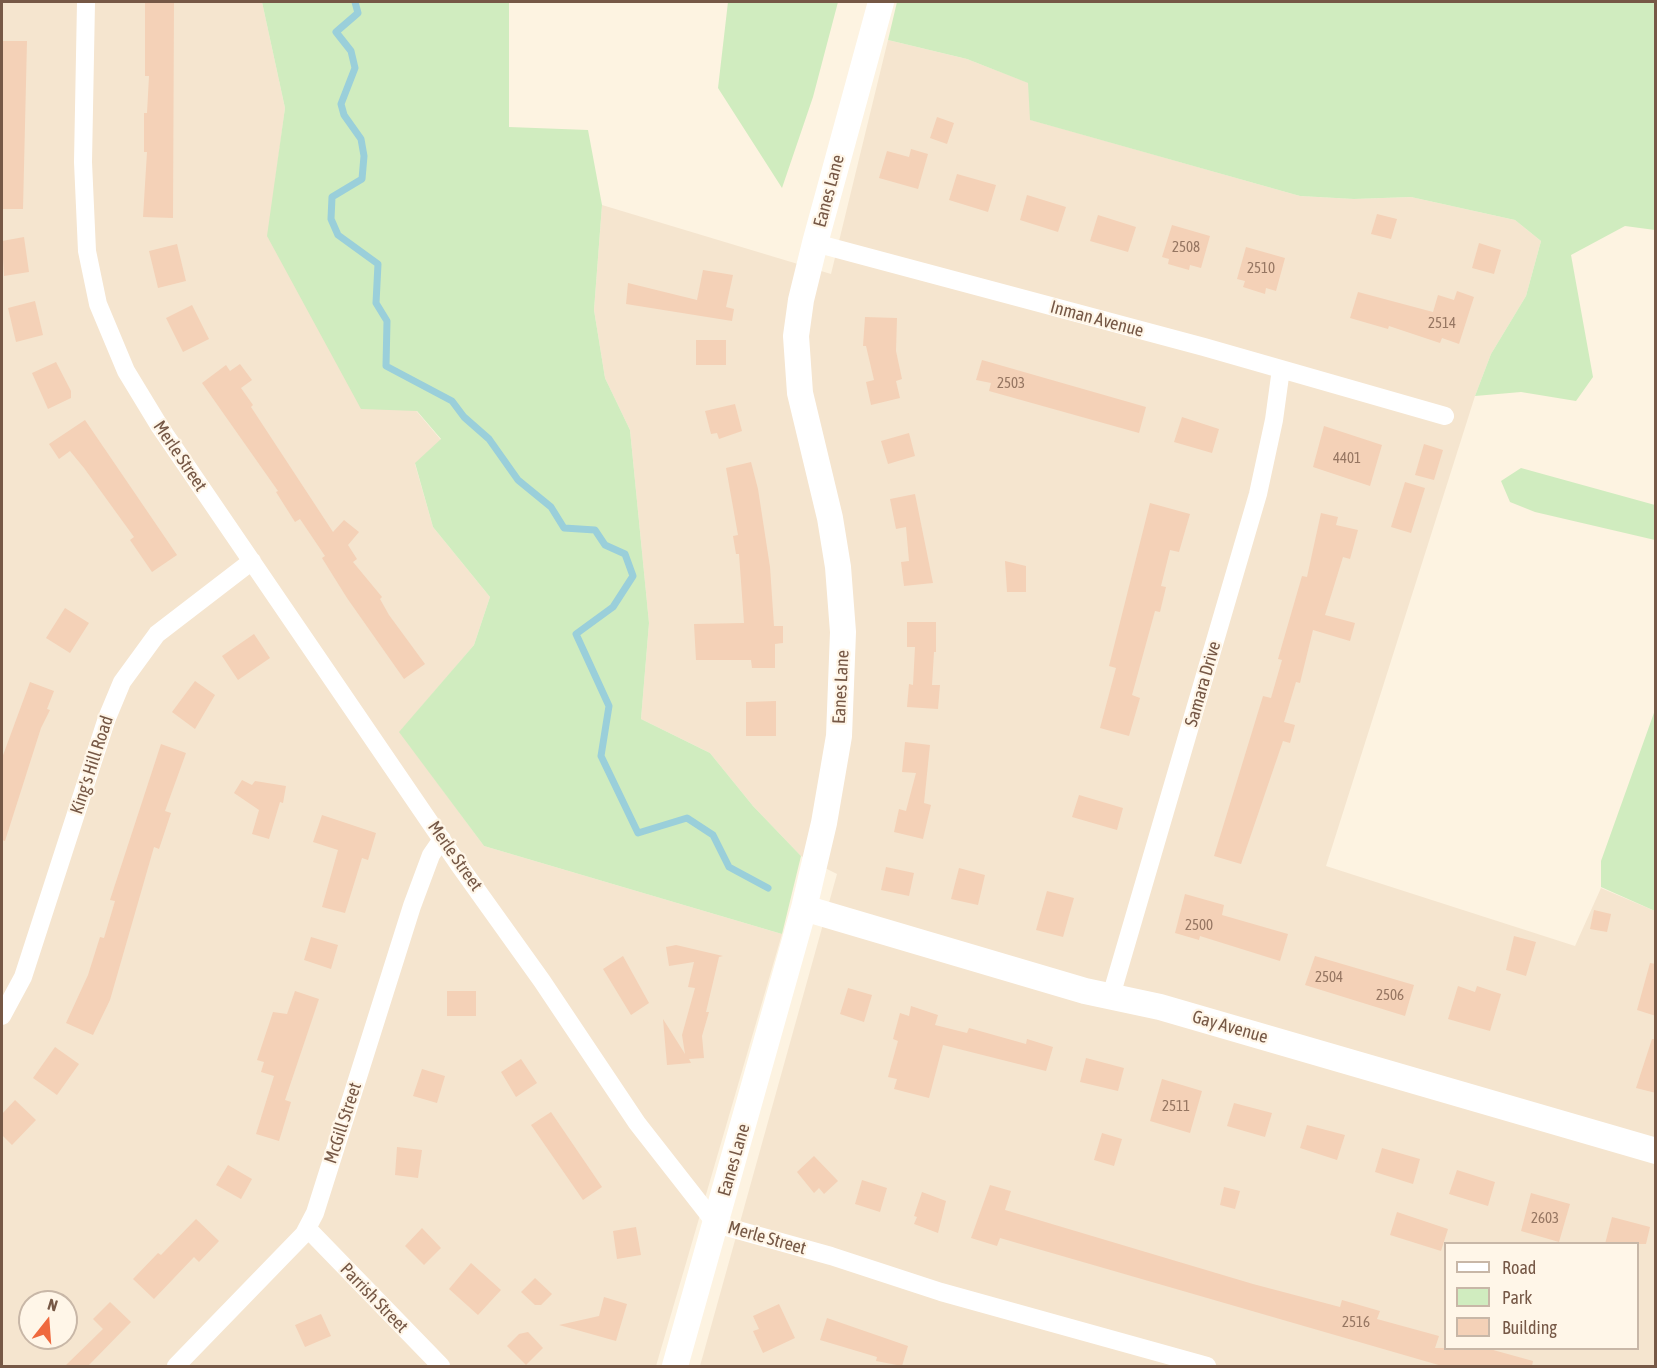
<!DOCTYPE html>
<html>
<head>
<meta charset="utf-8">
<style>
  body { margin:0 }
  #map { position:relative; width:1657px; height:1368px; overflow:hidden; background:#fdf3e1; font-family:"Asap Condensed",sans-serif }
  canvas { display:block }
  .frame { position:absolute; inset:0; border:3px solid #765846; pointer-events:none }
  .legend { position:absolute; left:1444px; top:1242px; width:195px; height:108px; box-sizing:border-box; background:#fff6e8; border:2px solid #c8b7a7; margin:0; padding:8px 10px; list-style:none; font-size:18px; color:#765846 }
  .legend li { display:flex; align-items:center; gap:12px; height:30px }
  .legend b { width:30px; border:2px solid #c8b7a7 }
  .north { position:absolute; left:18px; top:1290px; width:60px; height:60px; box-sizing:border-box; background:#fff6e8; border:2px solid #c8b7a7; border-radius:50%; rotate:17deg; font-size:16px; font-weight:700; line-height:24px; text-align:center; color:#765846 }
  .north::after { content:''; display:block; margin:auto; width:21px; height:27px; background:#ef693e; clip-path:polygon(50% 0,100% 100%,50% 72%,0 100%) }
</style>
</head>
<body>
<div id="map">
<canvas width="1657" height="1368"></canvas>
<div class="frame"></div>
<ul class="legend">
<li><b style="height:8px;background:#fff"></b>Road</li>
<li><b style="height:16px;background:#d0ecbf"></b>Park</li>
<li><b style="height:16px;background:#f4d1b7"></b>Building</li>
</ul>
<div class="north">N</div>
</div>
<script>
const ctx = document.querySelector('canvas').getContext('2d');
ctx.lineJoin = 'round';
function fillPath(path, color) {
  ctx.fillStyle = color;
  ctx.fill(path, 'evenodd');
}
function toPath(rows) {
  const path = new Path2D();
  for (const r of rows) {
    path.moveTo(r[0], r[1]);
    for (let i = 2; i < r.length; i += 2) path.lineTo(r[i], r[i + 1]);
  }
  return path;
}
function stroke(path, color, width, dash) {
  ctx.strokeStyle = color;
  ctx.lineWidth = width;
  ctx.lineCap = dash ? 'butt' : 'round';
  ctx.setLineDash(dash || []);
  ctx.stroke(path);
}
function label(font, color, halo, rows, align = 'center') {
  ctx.font = font + ' "Asap Condensed",sans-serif';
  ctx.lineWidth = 4.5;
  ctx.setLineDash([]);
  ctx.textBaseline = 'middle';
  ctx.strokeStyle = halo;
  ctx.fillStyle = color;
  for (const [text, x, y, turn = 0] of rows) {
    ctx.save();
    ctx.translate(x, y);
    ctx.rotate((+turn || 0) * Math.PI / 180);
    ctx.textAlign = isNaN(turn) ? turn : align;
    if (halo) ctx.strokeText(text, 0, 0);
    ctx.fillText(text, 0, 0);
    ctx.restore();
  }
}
fillPath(toPath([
  [2,2,262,2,285,108,268,236,441,440,415,464,433,527,490,597,474,645,400,732,484,846,782,934,656,1366,2,1366],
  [30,1302,66,1302,66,1338,30,1338],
  [888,40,967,59,1029,83,1031,120,1300,196,1354,199,1411,197,1515,220,1541,241,1526,296,1491,354,1475,396,1326,866,1575,946,1601,888,1655,911,1655,1366,700,1366,837,874,801,856,753,806,710,753,641,719,649,623,630,430,605,378,594,310,602,205,831,274],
  [1446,1244,1638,1244,1638,1348,1446,1348]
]), '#f5e5cf');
fillPath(toPath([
  [262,2,509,2,509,127,588,130,602,205,594,310,605,378,630,430,649,623,641,719,710,753,753,806,801,856,782,934,484,846,399,732,474,645,490,597,433,527,415,463,441,439,417,411,361,409,267,236,285,108],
  [728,2,838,2,813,97,782,188,718,88],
  [897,2,1655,2,1655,230,1625,226,1571,255,1593,377,1576,401,1521,392,1475,396,1491,354,1526,296,1541,241,1515,220,1411,197,1354,199,1300,196,1030,120,1028,83,967,59,888,40],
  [1521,468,1655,505,1655,540,1535,512,1510,502,1501,481],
  [1655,710,1655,911,1601,887,1601,861]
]), '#d0ecbf');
stroke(toPath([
  [355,2,358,13,336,32,351,51,355,68,341,104,344,115,361,139,364,156,362,179,332,197,331,219,338,235,378,264,376,303,387,321,386,366,452,401,464,417,489,439,518,480,551,507,564,528,595,530,605,545,625,554,633,576,613,607,576,634,609,706,601,756,638,833,687,818,713,835,729,867,768,888]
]), '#9acfda', 7);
fillPath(toPath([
  [145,2,174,2,173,218,143,217,147,152,144,152,144,113,147,113,149,76,145,76],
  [2,41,27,41,23,209,2,209],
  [937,117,954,123,947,144,930,138],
  [911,149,928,154,918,189,879,178,887,151,909,157],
  [957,174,996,185,988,212,949,200],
  [1027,195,1066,207,1058,232,1020,220],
  [1377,214,1397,219,1391,239,1371,234],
  [1098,215,1136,227,1128,252,1090,241],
  [1172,225,1210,236,1201,268,1190,265,1189,270,1168,264,1169,259,1162,257],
  [24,237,29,272,4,276,2,241],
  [1479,243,1501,250,1494,274,1472,268],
  [177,244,186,281,158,288,149,251],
  [1246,247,1285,258,1276,291,1266,288,1265,294,1243,287,1245,281,1237,279],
  [703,270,733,275,726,307,734,309,732,321,626,304,628,283,697,300],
  [1457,291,1474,297,1459,344,1442,338,1440,343,1389,326,1388,329,1350,318,1358,292,1433,312,1438,295,1454,300],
  [35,301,43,335,16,342,8,308],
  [192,305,209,339,183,352,166,318],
  [865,317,897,318,896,351,902,379,896,381,900,398,871,405,866,382,874,380,866,346,863,346],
  [696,340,726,340,726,365,696,365],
  [982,360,1146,407,1139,433,989,391,991,383,976,380],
  [56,362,71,391,71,398,48,409,32,373],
  [240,364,252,380,241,388,253,405,251,407,333,532,344,520,359,532,348,545,357,559,353,562,382,597,380,599,389,615,425,664,404,679,347,598,322,558,325,556,300,519,295,522,276,492,278,491,202,383,226,365,230,371],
  [735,404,742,431,719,439,717,433,711,434,705,411],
  [1182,417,1219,429,1212,453,1174,442],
  [85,420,177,555,152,572,130,540,134,537,84,468,70,451,59,459,49,444],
  [1324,426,1382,445,1370,486,1313,467],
  [909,433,915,456,888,464,881,441],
  [1424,444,1443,450,1434,480,1415,475],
  [751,462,758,489,770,567,774,626,783,626,783,643,775,644,775,668,752,668,751,660,696,660,694,624,744,623,739,554,736,554,733,536,738,535,726,468],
  [1405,482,1425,488,1411,533,1391,527],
  [915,494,933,583,904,586,901,562,909,561,906,527,896,529,890,499],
  [1150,503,1190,514,1179,552,1170,550,1161,586,1166,587,1160,612,1155,611,1132,695,1140,698,1129,736,1100,728,1116,668,1109,666],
  [1321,513,1338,517,1336,525,1358,530,1350,559,1343,557,1325,615,1355,623,1350,641,1313,630,1300,683,1296,682,1284,722,1295,725,1290,743,1283,741,1241,864,1214,856,1263,696,1271,698,1282,660,1278,659,1302,576,1307,577],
  [1005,561,1026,566,1026,592,1007,592],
  [65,608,89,623,70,653,46,638],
  [907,622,936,622,936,652,934,652,932,685,940,685,938,709,907,707,909,684,913,685,915,647,907,647],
  [254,634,270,658,238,680,222,656],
  [195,681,215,695,195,729,172,712],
  [30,682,54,691,47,709,50,710,41,728,5,841,2,840,2,758],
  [776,701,776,736,746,736,746,702],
  [905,742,930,745,924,803,931,805,923,839,894,832,899,809,906,811,916,773,902,772],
  [161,744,186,753,165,811,171,813,159,849,154,847,110,1000,93,1035,66,1023,88,975,100,937,104,938,115,901,110,900],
  [242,780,252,785,255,781,286,786,283,803,280,802,269,839,252,834,259,810,234,793],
  [1079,795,1123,808,1117,830,1072,817],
  [322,815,376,833,368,860,362,858,345,913,322,907,338,850,313,842],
  [886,867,914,873,909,896,881,890],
  [959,868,985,875,978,905,951,899],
  [1047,891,1074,898,1063,937,1036,930],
  [1185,894,1224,905,1222,915,1288,934,1280,961,1200,936,1199,940,1175,933],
  [1594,910,1611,914,1607,932,1590,929],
  [1514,936,1536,942,1526,976,1506,970],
  [311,937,338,945,331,969,304,960],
  [676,945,723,956,719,957,706,1012,709,1012,702,1036,704,1058,689,1059,691,1063,667,1065,663,1019,685,1054,682,1035,695,988,688,987,694,962,669,966,666,947],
  [623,956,649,1003,631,1015,603,969],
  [1315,956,1414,985,1405,1016,1305,985],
  [1650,963,1656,964,1656,1016,1637,1010],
  [1458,986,1475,992,1477,986,1501,994,1490,1031,1448,1019],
  [848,988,872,995,864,1022,840,1014],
  [295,991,319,999,285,1100,291,1102,279,1141,256,1134,274,1076,261,1072,264,1062,257,1060,273,1012,287,1014],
  [447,991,476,991,476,1016,447,1016],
  [911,1006,938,1015,935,1025,967,1033,969,1028,1026,1044,1027,1039,1053,1047,1046,1071,943,1045,929,1098,894,1089,897,1079,888,1077,898,1041,893,1039,900,1013,909,1016],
  [1652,1039,1656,1039,1656,1093,1636,1088],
  [55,1047,79,1064,57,1095,33,1078],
  [1086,1058,1124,1068,1118,1091,1080,1082],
  [521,1059,537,1083,516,1097,501,1072],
  [422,1069,445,1076,437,1103,413,1096],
  [1162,1079,1202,1091,1190,1133,1150,1121],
  [15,1100,36,1120,12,1145,2,1135,2,1114],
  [1234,1103,1272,1113,1265,1137,1227,1126],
  [551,1112,602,1187,583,1200,531,1125],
  [1307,1125,1345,1135,1337,1160,1300,1148],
  [1102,1133,1122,1139,1114,1166,1094,1160],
  [397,1147,422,1150,418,1178,395,1175],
  [1382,1148,1420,1159,1413,1184,1375,1172],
  [814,1156,838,1181,824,1194,819,1188,814,1193,797,1172],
  [228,1165,252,1179,241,1199,216,1185],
  [1457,1170,1495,1182,1488,1206,1449,1194],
  [862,1180,887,1188,880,1212,855,1204],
  [990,1185,1011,1191,1005,1210,1253,1284,1340,1307,1342,1300,1380,1311,1377,1319,1439,1336,1435,1348,1486,1348,1533,1361,1532,1366,1442,1366,1000,1238,997,1246,971,1238],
  [1224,1187,1240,1191,1235,1209,1220,1205],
  [922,1192,946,1201,938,1233,914,1224,917,1217,914,1216],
  [1531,1193,1570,1204,1559,1242,1521,1231],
  [1397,1212,1448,1229,1441,1251,1390,1235],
  [1612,1217,1650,1227,1646,1244,1605,1244],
  [196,1219,219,1241,199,1262,194,1257,154,1299,133,1279,158,1253,161,1255],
  [636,1227,641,1255,617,1259,613,1231],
  [422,1228,441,1248,424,1265,405,1246],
  [471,1263,501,1290,478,1315,449,1289],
  [535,1278,552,1294,541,1305,535,1305,521,1292],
  [604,1297,627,1304,616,1341,559,1325,599,1316],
  [110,1302,131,1322,88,1366,65,1366,103,1329,93,1319],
  [779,1304,795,1338,763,1353,753,1331,759,1329,753,1316],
  [321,1314,331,1336,305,1347,295,1325],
  [827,1318,908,1346,902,1366,876,1361,877,1357,820,1340],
  [528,1332,543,1348,526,1365,507,1346,519,1334]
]), '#f4d1b7');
stroke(toPath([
  [86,2,83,162,87,251,98,304,126,371,160,427,459,865,542,981,637,1123,716,1224,831,1256,941,1292,1207,1366],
  [815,243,1204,347,1445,416],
  [1111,996,1258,494,1274,420,1281,369],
  [2,1016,23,977,107,718,122,682,157,634,252,561],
  [307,1228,441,1366],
  [176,1366,304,1234,315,1213,412,906,431,855,442,839]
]), '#fff', 18);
stroke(toPath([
  [804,908,1085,991,1160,1007,1656,1151],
  [675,1366,804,908,824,823,839,736,843,632,838,567,830,518,800,393,796,336,801,300,815,243,881,2]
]), '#fff', 26);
label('15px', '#967662', null, [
  ["2508",1186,247],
  ["2510",1261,268],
  ["2514",1442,323],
  ["2503",1011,383],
  ["4401",1347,458],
  ["2500",1199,925],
  ["2504",1329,977],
  ["2506",1390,995],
  ["2511",1176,1106],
  ["2603",1545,1218],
  ["2516",1356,1322]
]);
label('18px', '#765846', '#fff6e8', [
  ["Eanes Lane",829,191,-75],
  ["Inman Avenue",1097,319,15],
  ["Merle Street",180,456,56],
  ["Samara Drive",1203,684,-74],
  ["Eanes Lane",841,687,-87],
  ["King's Hill Road",92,765,-72],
  ["Merle Street",455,856,55],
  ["Gay Avenue",1230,1027,16],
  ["McGill Street",343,1123,-72],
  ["Eanes Lane",734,1160,-74],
  ["Merle Street",767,1238,16],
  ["Parrish Street",374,1298,46]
]);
</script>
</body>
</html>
